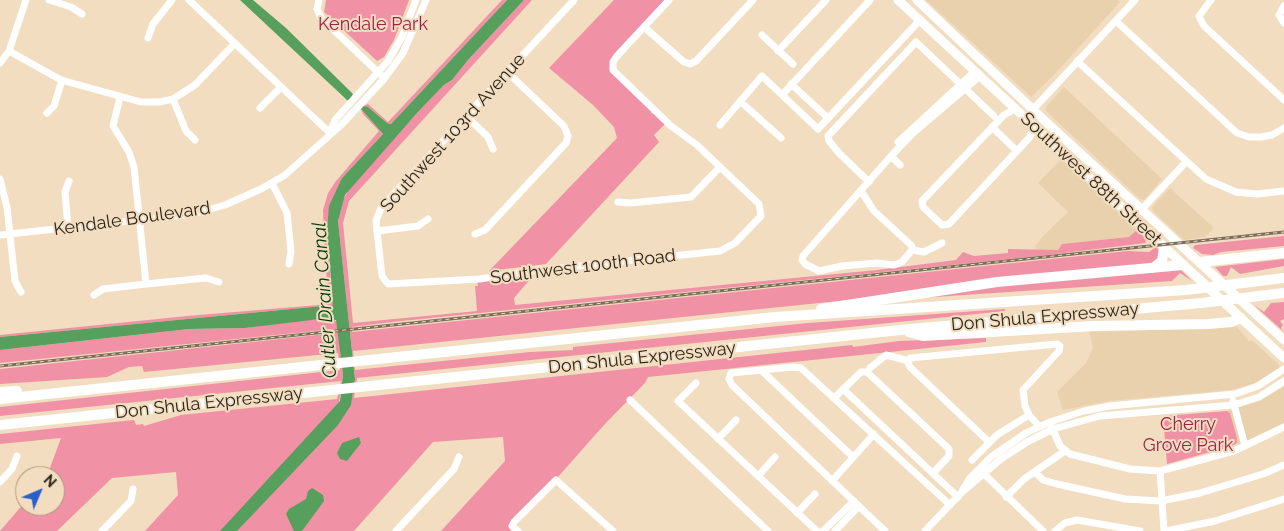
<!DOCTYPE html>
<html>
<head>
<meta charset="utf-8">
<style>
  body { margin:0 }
  #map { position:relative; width:1284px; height:531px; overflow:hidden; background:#f2ddc0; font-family:Raleway,sans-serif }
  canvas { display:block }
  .north { position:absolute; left:15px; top:466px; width:50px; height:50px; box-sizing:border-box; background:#f2ddc0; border:1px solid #a4947e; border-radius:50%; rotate:45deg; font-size:14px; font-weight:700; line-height:20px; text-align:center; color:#2e261b }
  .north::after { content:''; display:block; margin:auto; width:18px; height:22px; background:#295ecc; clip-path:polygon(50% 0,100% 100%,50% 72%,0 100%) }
</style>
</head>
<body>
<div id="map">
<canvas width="1284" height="531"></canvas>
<div class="north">N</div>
</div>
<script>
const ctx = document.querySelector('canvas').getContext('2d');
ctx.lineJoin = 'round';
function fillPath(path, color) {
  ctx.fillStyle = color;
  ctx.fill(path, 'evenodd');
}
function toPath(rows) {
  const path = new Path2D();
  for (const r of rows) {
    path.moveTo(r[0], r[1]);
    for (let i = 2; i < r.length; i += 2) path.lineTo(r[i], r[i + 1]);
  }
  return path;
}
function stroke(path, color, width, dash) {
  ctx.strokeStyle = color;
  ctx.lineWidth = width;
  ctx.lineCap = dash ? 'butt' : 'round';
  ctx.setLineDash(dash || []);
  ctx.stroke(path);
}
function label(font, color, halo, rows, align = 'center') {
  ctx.font = font + ' Raleway,sans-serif';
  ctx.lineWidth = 4;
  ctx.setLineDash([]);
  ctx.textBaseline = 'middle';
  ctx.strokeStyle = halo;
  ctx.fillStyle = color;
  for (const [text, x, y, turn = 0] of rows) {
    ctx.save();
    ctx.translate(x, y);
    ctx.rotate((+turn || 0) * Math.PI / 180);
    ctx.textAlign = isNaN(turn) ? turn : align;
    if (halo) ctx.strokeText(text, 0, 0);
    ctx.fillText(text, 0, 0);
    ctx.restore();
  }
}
fillPath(toPath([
  [926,0,1118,0,1120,2,1052,77,1031,97],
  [1064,87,1162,179,1144,200,1139,198,1046,111,1046,107],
  [1061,159,1137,230,1129,237,1062,244,1058,250,1037,251,1035,246,1043,236,1068,212,1038,183],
  [1170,188,1214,228,1205,237,1184,240,1153,211,1152,207],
  [1237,327,1249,341,1253,341,1280,366,1278,369,1255,383,1232,390,1109,401,1063,410,1057,392,1086,363,1093,348,1089,332],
  [1284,387,1284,431,1241,451,1237,443,1237,438,1230,413,1227,411,1259,401]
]), '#ead1ae');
fillPath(toPath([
  [326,0,409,0,394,40,384,57,377,61,324,12],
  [502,0,507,0,391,124,387,123,369,108,363,106,368,104,388,122],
  [524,0,532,0,349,201,343,223,353,323,477,311,475,286,478,286,477,281,532,273,533,276,514,298,515,305,877,270,956,260,963,252,974,256,1008,253,1008,249,1058,250,1062,244,1129,237,1137,230,1147,240,1145,241,1146,243,1039,256,392,322,352,327,352,332,1128,251,1149,252,1156,247,1162,253,1156,263,858,299,353,351,355,370,530,352,573,350,573,347,808,323,1005,309,1005,311,357,378,354,398,852,345,853,347,899,341,986,338,986,342,648,377,645,383,604,425,510,531,441,531,505,461,503,437,433,442,354,531,145,531,178,495,176,472,112,478,57,531,0,531,25,502,25,506,55,506,55,476,47,476,61,438,0,444,0,434,134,420,136,425,143,424,144,426,181,415,337,399,341,381,0,416,0,407,340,370,338,353,144,372,142,366,129,367,107,377,0,384,0,369,290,338,335,333,335,329,0,363,0,350,189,329,245,328,299,320,333,319,337,322,343,374,339,403,351,403,355,379,338,221,343,200,353,183,417,113,444,85,452,80,468,60],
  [614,0,666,0,614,56,611,71,652,111,651,114,653,113,665,124,654,135,659,142,546,264,489,271,617,138,614,127,593,105,549,68],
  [361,109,383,134,342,178,327,241,333,305,0,337,0,335,187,316,330,304,325,263,323,210,328,193,336,181,379,131,363,114],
  [1284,236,1284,246,1221,252,1213,255,1202,254,1193,248,1195,245],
  [1284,259,1284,266,1240,274,1231,267,1227,276,1223,276,1215,267],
  [1178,267,1192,281,1180,273,1172,281,905,299,913,295],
  [1284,302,1284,319,1280,321,1283,325,1281,328,1284,332,1254,305,1264,312,1271,303],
  [1227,411,1230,413,1237,438,1237,443,1232,446,1167,464,1163,416]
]), '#f091a5');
fillPath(toPath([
  [240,0,253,0,286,28,353,94,350,100,347,100],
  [507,0,524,0,468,60,452,80,444,85,417,113,345,195,338,221,355,379,351,405,338,425,237,531,220,531,340,401,343,374,336,320,320,319,245,328,189,329,0,350,0,337,333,305,327,230,329,206,342,178,383,134,361,109,363,106,368,107,387,123,391,124],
  [359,437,361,443,347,461,340,459,337,453,342,443],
  [312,488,323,495,324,501,302,531,294,531,286,514,289,509,306,499,308,491]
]), '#579f5c');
stroke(toPath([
  [49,0,71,7,82,14],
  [189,0,330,133],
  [319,0,317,9,321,18,382,76],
  [574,0,381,208,376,221,377,231,382,276,388,284,480,279,530,271,720,251,735,243,761,216,759,204,697,145,671,126,613,70,613,62,617,56,669,0],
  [1211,0,1199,16,1204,26,1284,100],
  [1284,6,1279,15,1284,23],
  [1116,21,1237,133,1249,137,1261,137,1272,135,1284,128],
  [644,27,684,62,690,64,696,61,753,0],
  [762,35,793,64],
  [148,38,153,24,172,0],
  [9,51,61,80,141,102,159,102,173,99,195,85,235,43],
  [778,51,826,0],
  [1077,61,1206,179,1236,192,1257,194,1284,191],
  [0,63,9,51,26,0],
  [791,84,828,118],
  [782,95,870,0],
  [120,97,113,126,129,152,134,167,146,284],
  [173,99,186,131,195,140],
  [740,101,781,138],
  [260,108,281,87],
  [1015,109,1004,115,922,201,923,207,942,225,949,224,1029,138,1035,127],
  [47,113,54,106,62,80],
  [466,116,488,137,493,149],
  [1025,118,1135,0],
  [720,125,762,76,818,129,920,20],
  [992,127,1017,151],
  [330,132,335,120,388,61,402,37,416,0],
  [898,142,975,71],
  [891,156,900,165],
  [0,179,7,207,15,281,21,292],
  [869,182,839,153,829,141,828,136,916,42,994,116],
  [272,183,287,213,291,251,289,264],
  [861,191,874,211,912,246,912,250,902,262,894,265,877,263,842,266,819,271,805,264,802,260,803,256,892,155,913,133,980,76],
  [618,202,630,203,691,197,720,167],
  [1142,209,1186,162],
  [68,228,65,192,69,181],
  [377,231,418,226,428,219],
  [475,234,485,230,566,143,568,136,564,126,507,72],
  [0,235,193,214,225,205,261,189,285,175,340,126,384,79,403,53,426,0],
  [912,250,924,252,942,243],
  [94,295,103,289,146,284,206,278,219,282],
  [870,368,886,355,909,361],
  [761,370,853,457],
  [696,383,678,401,817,531],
  [843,389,958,497],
  [834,398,861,372,867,372,949,449,949,456,933,473],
  [630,400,768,531],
  [1233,401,1245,446],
  [1051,425,1060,446,1070,454,1130,469,1160,471,1234,451,1284,427],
  [718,439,736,420],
  [989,442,910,367,908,363,910,358,1057,344,1060,346,1059,351,1023,390,1025,406,1029,415,1039,426],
  [972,460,997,435,1029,415],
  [981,471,1043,531],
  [1160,471,1164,531],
  [1035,472,1043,480,1057,484,1125,499,1161,501,1200,493,1263,474,1284,465],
  [758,476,775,457],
  [832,481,874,434],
  [0,482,12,469,17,456],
  [962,491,970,478,991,457,1026,433,1050,422,1084,411,1110,406,1235,394,1258,386,1284,369],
  [1006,497,1024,479,1065,451],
  [797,513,815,494],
  [102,531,131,501,133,489],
  [396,531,454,469,459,457],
  [518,531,512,526,514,522,556,480,613,531],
  [823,531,854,501],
  [835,531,859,506],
  [885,531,732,385,729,379,731,373,793,367,801,368,950,505],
  [925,531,962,492,1001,459,1027,442,1053,429,1100,416,1234,405,1259,397,1284,381],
  [1055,531,1065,523,1077,520,1140,531],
  [1166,531,1215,521,1284,499]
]), '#fff', 7);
stroke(toPath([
  [898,0,1284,358],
  [917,0,1045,121,1284,340]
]), '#fff', 9);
stroke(toPath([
  [1200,262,1284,253],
  [1153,268,1162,261,1164,247],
  [821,309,997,282,1183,265],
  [909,332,923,336,1094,326,1209,324,1231,322,1241,318],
  [0,392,17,391],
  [0,399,775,317,1186,290,1284,278],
  [0,425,900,330,1201,303,1284,293]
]), '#fff', 10);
const rail = toPath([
  [0,366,1284,232]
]);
stroke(rail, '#7a6d5b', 3);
stroke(rail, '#f2ddc0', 1, [4]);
label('18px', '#972348', '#f2ddc0', [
  ["Kendale Park",373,25],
  ["Cherry",1188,425],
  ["Grove Park",1188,446]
]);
label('18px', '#2e261b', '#f2ddc0', [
  ["Southwest 103rd Avenue",453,133,-48],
  ["Southwest 88th Street",1091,179,43],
  ["Kendale Boulevard",132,219,-8],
  ["Southwest 100th Road",583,267,-7],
  ["Don Shula Expressway",1045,317,-5],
  ["Don Shula Expressway",642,358,-6],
  ["Don Shula Expressway",209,403,-6]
]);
label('italic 19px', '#033a0d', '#f2ddc0', [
  ["Cutler Drain Canal",325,300,-94]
]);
</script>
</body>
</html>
